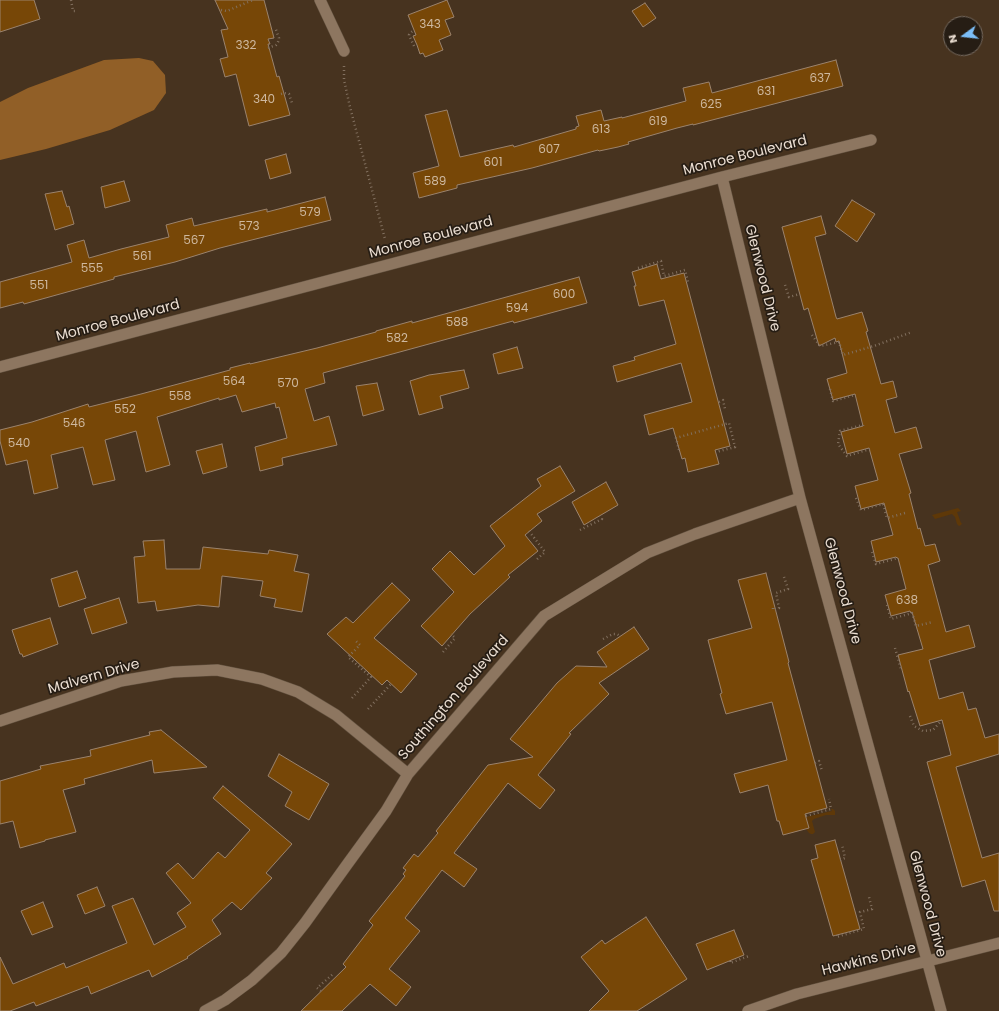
<!DOCTYPE html>
<html>
<head>
<meta charset="utf-8">
<style>
  body { margin:0 }
  #map { position:relative; width:999px; height:1011px; overflow:hidden; background:#47331f; font-family:Poppins,sans-serif }
  canvas { display:block }
  .north { position:absolute; left:943px; top:16px; width:40px; height:40px; box-sizing:border-box; background:#261d14; border:1px solid #756a60; border-radius:50%; rotate:255deg; font-size:11px; font-weight:700; line-height:16px; text-align:center; color:#ebded2 }
  .north::after { content:''; display:block; margin:auto; width:14px; height:18px; background:#7bbef8; clip-path:polygon(50% 0,100% 100%,50% 72%,0 100%) }
</style>
</head>
<body>
<div id="map">
<canvas width="999" height="1011"></canvas>
<div class="north">N</div>
</div>
<script>
const ctx = document.querySelector('canvas').getContext('2d');
ctx.lineJoin = 'round';
function fillPath(path, color) {
  ctx.fillStyle = color;
  ctx.fill(path, 'evenodd');
}
function toPath(rows) {
  const path = new Path2D();
  for (const r of rows) {
    path.moveTo(r[0], r[1]);
    for (let i = 2; i < r.length; i += 2) path.lineTo(r[i], r[i + 1]);
  }
  return path;
}
function stroke(path, color, width, dash) {
  ctx.strokeStyle = color;
  ctx.lineWidth = width;
  ctx.lineCap = dash ? 'butt' : 'round';
  ctx.setLineDash(dash || []);
  ctx.stroke(path);
}
function label(font, color, halo, rows, align = 'center') {
  ctx.font = font + ' Poppins,sans-serif';
  ctx.lineWidth = 3.5;
  ctx.setLineDash([]);
  ctx.textBaseline = 'middle';
  ctx.strokeStyle = halo;
  ctx.fillStyle = color;
  for (const [text, x, y, turn = 0] of rows) {
    ctx.save();
    ctx.translate(x, y);
    ctx.rotate((+turn || 0) * Math.PI / 180);
    ctx.textAlign = isNaN(turn) ? turn : align;
    if (halo) ctx.strokeText(text, 0, 0);
    ctx.fillText(text, 0, 0);
    ctx.restore();
  }
}
fillPath(toPath([
  [958,508,961,511,957,512,961,523,962,523,961,525,959,526,957,524,955,517,952,514,935,519,932,515],
  [831,809,833,809,835,811,835,815,826,815,814,819,812,821,815,832,813,834,811,834,809,833,806,829,809,828,806,817,832,811]
]), '#5e3808');
fillPath(toPath([
  [139,58,153,61,165,75,166,93,154,110,110,130,46,149,0,160,0,102,28,88,104,60]
]), '#915f27');
const building = toPath([
  [0,0,34,0,40,19,0,32,0,0],
  [215,0,264,0,274,38,268,39,270,44,268,44,277,77,279,76,290,115,249,126,236,74,225,77,220,59,228,57,221,30,228,29,215,0],
  [447,0,454,17,445,20,451,35,439,40,443,50,425,57,423,53,420,54,417,45,413,36,416,35,408,15,447,0],
  [645,3,656,18,643,27,632,11,645,3],
  [836,60,843,86,693,125,693,124,677,128,628,142,629,144,618,147,599,151,598,150,532,168,457,185,457,188,419,198,413,173,439,166,425,115,447,110,460,157,513,145,514,147,576,129,576,127,579,126,576,116,601,110,604,121,622,117,622,118,686,101,683,88,709,82,712,93,836,60],
  [286,154,291,173,270,179,265,160,286,154],
  [124,181,130,201,105,208,101,187,124,181],
  [62,191,67,207,69,206,74,224,55,230,45,194,62,191],
  [325,197,331,220,220,248,175,262,114,277,114,279,24,304,23,302,0,308,0,282,72,262,67,245,84,240,89,258,121,249,169,237,166,225,192,218,194,226,267,209,267,212,325,197],
  [852,200,875,214,857,242,835,226,852,200],
  [821,216,826,234,815,237,836,317,837,319,862,312,868,331,866,332,881,384,893,381,897,397,886,400,895,433,916,427,922,448,899,454,911,493,909,494,918,529,920,528,925,546,935,544,940,561,928,565,946,632,969,625,975,647,929,660,939,699,963,692,968,710,976,708,985,738,999,734,999,754,956,767,982,858,999,853,999,911,994,911,985,880,962,887,927,762,951,755,942,720,920,726,909,691,908,692,898,655,923,649,912,612,911,613,910,611,891,616,885,595,906,589,898,558,897,558,896,557,876,562,871,541,893,535,884,503,861,509,855,486,878,480,869,448,847,454,841,432,863,426,855,394,833,400,827,379,847,373,839,341,836,342,835,338,819,346,808,308,804,310,782,227,821,216],
  [657,264,661,279,684,273,730,446,715,450,719,464,688,472,685,458,682,459,673,428,649,435,644,415,692,402,681,363,617,382,613,366,635,360,634,357,676,344,664,300,639,306,634,286,636,286,632,272,657,264],
  [579,277,587,303,514,323,513,321,323,373,325,383,305,389,314,421,329,416,337,445,282,458,283,465,260,471,255,447,287,438,279,407,276,408,275,403,242,412,236,395,219,400,219,398,157,417,170,465,146,472,136,431,105,440,115,480,93,485,83,447,51,455,58,488,34,494,27,460,6,465,0,441,0,430,32,422,88,404,89,407,141,394,230,370,230,368,250,363,250,364,317,348,376,332,376,331,412,321,412,323,579,277],
  [517,347,523,368,498,374,493,354,517,347],
  [464,370,469,388,440,396,443,408,419,415,410,381,429,375,464,370],
  [377,383,384,410,363,416,356,386,377,383],
  [222,444,227,467,203,474,196,451,222,444],
  [560,466,575,491,537,514,542,521,525,535,538,551,508,575,510,577,470,614,442,646,421,626,454,592,432,569,450,551,474,575,505,546,490,526,541,486,537,479,560,466],
  [606,482,618,505,584,525,572,502,606,482],
  [164,540,166,569,200,569,203,547,268,554,269,550,298,555,294,571,309,574,302,612,274,607,276,599,260,596,263,581,222,576,219,607,198,605,157,611,155,601,138,603,134,557,145,556,143,541,164,540],
  [77,571,86,598,59,607,51,579,77,571],
  [766,573,789,662,788,663,827,808,805,814,809,828,783,835,779,821,777,821,768,785,740,793,734,774,787,760,772,702,726,714,720,694,722,693,708,640,752,628,738,580,766,573],
  [392,583,410,600,374,638,417,674,401,693,387,680,382,685,327,634,346,617,353,623,392,583],
  [119,598,127,623,92,634,84,609,119,598],
  [50,618,58,644,23,657,22,654,20,654,12,630,50,618],
  [634,627,649,649,599,683,609,694,569,733,571,734,538,775,555,790,540,809,508,783,454,853,477,869,464,887,442,870,405,918,420,931,389,969,411,987,396,1006,370,984,342,1011,301,1011,346,967,343,964,373,925,369,921,405,876,403,874,406,870,403,868,414,854,418,857,438,833,436,831,488,765,533,757,510,739,557,683,576,666,607,667,597,652,634,627],
  [161,730,207,767,154,773,152,760,84,779,85,784,63,790,76,832,45,840,45,841,20,848,13,821,0,824,0,781,41,769,40,766,91,756,90,750,150,735,149,732,161,730],
  [279,754,329,784,309,820,285,806,292,792,268,776,279,754],
  [223,786,292,844,266,873,272,878,241,910,232,902,212,920,221,934,187,957,188,958,152,977,149,970,91,994,88,986,36,1006,34,1002,10,1011,0,1011,0,957,13,984,64,963,66,968,127,943,112,906,133,898,154,945,186,927,177,913,191,903,166,873,178,863,193,879,218,852,225,858,250,830,213,798,223,786],
  [835,840,860,929,833,936,811,860,818,858,815,845,835,840],
  [97,887,105,906,85,914,77,895,97,887],
  [43,902,53,927,32,935,21,911,43,902],
  [646,917,687,979,637,1011,589,1011,609,991,581,957,602,940,605,944,646,917],
  [734,930,744,955,707,970,696,944,734,930]
]);
fillPath(building, '#774707');
stroke(building, '#9b836d', 1);
const minor = toPath([
  [320,0,344,51],
  [722,177,800,498,941,1011],
  [0,367,722,177,871,140],
  [0,721,121,681,173,672,217,670,262,679,298,692,336,715,408,774],
  [205,1011,225,1000,252,980,281,953,305,923,346,866,386,811,408,774,544,616,647,553,695,534,800,498],
  [748,1011,797,994,999,943]
]);
stroke(minor, '#62513f', 12);
stroke(toPath([
  [71,0,73,11,75,11],
  [221,10,227,11,253,0],
  [414,46,409,35,410,33,414,30],
  [268,48,276,45,278,42,279,38,275,27],
  [344,66,344,80,350,107,385,239],
  [281,94,284,93,289,94,292,103],
  [638,268,661,261,664,276,685,270,688,282],
  [660,277,664,276],
  [785,285,789,297,800,294],
  [812,335,820,346,839,342,843,355,874,346,912,332],
  [830,389,833,401,855,395],
  [719,402,723,400,725,409],
  [863,426,863,425,840,431,838,444,847,456,870,449],
  [679,450,676,438,729,423,735,447,716,452],
  [856,498,861,510,883,504,887,518,905,513],
  [580,530,602,519,600,516],
  [529,531,545,552,535,561],
  [872,552,876,564,898,558],
  [887,605,891,619,912,613,916,626,933,622],
  [773,608,773,610,779,608,776,593,788,589,784,577],
  [603,639,613,634,617,634,620,636],
  [895,648,901,669,902,668],
  [443,652,455,638,451,634],
  [352,698,371,677,348,657,360,645,356,641],
  [368,709,391,684],
  [910,716,914,726,923,731,933,730,942,720],
  [815,763,819,761,822,771],
  [806,816,831,809,829,799],
  [840,860,845,858,842,844],
  [836,935,836,937,864,929,860,912,872,909,869,897],
  [730,961,730,963,749,956],
  [321,991,317,988,333,974]
]), '#82705f', 2.5, [1, 3]);
stroke(minor, '#8d7660', 11);
label('12px', '#ceb89f', null, [
  ["343",430,25],
  ["332",246,46],
  ["637",820,79],
  ["631",766,92],
  ["340",264,100],
  ["625",711,105],
  ["619",658,122],
  ["613",601,130],
  ["607",549,150],
  ["601",493,163],
  ["589",435,182],
  ["579",310,213],
  ["573",249,227],
  ["567",194,241],
  ["561",142,257],
  ["555",92,269],
  ["551",39,286],
  ["600",564,295],
  ["594",517,309],
  ["588",457,323],
  ["582",397,339],
  ["564",234,382],
  ["570",288,384],
  ["558",180,397],
  ["552",125,410],
  ["546",74,424],
  ["540",19,444],
  ["638",907,601]
]);
label('14px', '#ebded2', '#261d14', [
  ["Monroe Boulevard",745,156,-14],
  ["Monroe Boulevard",431,238,-15],
  ["Glenwood Drive",762,278,76],
  ["Monroe Boulevard",118,321,-15],
  ["Glenwood Drive",842,591,75],
  ["Malvern Drive",94,677,-16],
  ["Southington Boulevard",454,698,-49],
  ["Glenwood Drive",927,904,75],
  ["Hawkins Drive",869,960,-14]
]);
</script>
</body>
</html>
